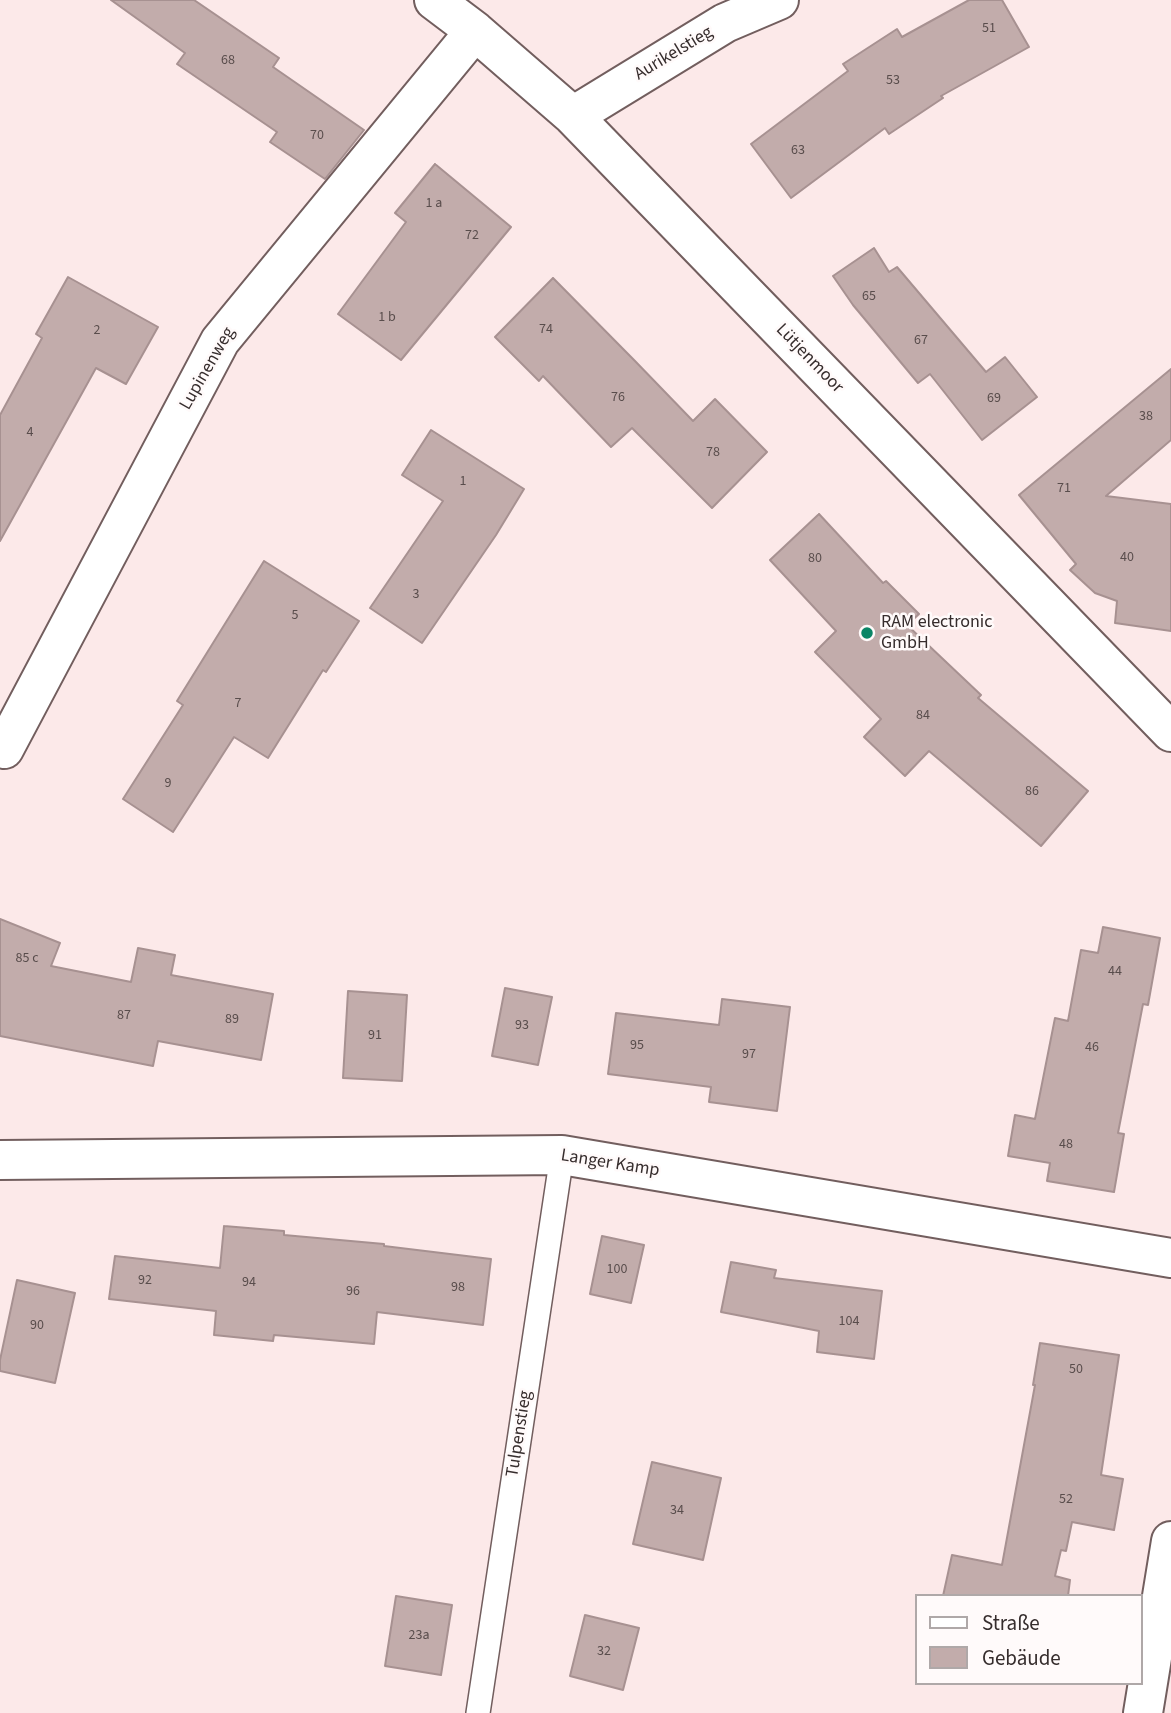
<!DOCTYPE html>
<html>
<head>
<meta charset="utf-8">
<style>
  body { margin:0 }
  #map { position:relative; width:1171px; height:1713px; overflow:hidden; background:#fce9e9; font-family:"Source Sans 3",sans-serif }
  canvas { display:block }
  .legend { position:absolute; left:915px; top:1594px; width:228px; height:91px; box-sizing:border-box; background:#fffafa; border:2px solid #afa8a8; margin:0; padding:9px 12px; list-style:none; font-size:21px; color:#362d2d }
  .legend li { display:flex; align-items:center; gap:14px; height:35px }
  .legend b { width:35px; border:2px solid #afa8a8 }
</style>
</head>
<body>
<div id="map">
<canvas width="1171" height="1713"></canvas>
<ul class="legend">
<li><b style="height:9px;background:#fff"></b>Straße</li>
<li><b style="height:19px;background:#c2acab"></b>Gebäude</li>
</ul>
</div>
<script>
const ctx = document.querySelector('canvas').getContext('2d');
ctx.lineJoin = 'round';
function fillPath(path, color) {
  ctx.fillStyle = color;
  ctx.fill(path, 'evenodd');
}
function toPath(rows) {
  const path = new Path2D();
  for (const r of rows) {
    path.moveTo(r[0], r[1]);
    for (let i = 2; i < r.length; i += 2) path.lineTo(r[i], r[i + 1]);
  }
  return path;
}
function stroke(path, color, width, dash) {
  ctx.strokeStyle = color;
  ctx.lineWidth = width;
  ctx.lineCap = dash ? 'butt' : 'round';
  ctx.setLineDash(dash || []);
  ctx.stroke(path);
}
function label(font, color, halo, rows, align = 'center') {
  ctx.font = font + ' "Source Sans 3",sans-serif';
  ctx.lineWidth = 5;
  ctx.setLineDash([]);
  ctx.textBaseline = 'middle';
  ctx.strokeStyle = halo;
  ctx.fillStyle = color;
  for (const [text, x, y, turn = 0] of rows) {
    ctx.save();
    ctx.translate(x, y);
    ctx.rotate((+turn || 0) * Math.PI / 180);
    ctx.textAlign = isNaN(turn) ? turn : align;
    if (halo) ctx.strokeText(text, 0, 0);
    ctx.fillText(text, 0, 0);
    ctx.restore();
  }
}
const building = toPath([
  [111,0,194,0,279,58,273,67,364,130,325,179,270,142,277,132,177,64,185,53,111,0],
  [969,0,1002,0,1029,47,941,96,943,98,889,134,885,128,791,198,751,144,848,71,843,64,897,29,902,37,969,0],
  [435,164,511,227,401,360,338,314,406,222,395,213,435,164],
  [874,248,889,272,897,267,986,372,1005,357,1037,397,982,440,930,374,918,383,853,305,833,276,874,248],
  [68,277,158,327,126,384,96,368,0,541,0,415,42,338,36,334,68,277],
  [553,278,635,361,693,421,715,399,767,452,712,508,632,428,611,447,543,376,539,381,495,337,553,278],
  [1171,369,1171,440,1106,496,1171,504,1171,631,1115,623,1117,601,1095,593,1070,570,1076,564,1019,495,1171,369],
  [431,430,524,489,496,535,422,643,370,608,443,501,402,475,431,430],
  [819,514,883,583,886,581,919,614,907,625,981,695,978,698,1088,791,1041,846,929,751,905,776,864,737,881,719,815,652,836,631,770,560,819,514],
  [264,561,359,621,326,672,323,670,268,758,234,737,173,832,123,799,183,705,177,701,264,561],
  [0,919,60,943,51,966,131,982,138,948,175,955,171,975,273,994,261,1060,158,1041,153,1066,0,1036,0,919],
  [1103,927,1160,938,1148,1005,1143,1004,1118,1133,1124,1134,1114,1192,1047,1181,1050,1163,1008,1156,1015,1115,1035,1119,1055,1018,1068,1021,1081,950,1098,953,1103,927],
  [505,988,552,997,538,1065,492,1056,505,988],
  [348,991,407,995,402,1081,343,1078,348,991],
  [722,999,790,1007,777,1111,709,1102,711,1087,608,1074,616,1013,719,1025,722,999],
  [224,1226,284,1231,284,1235,384,1244,384,1246,491,1259,483,1325,377,1312,374,1344,274,1335,273,1341,214,1335,216,1311,109,1299,115,1256,220,1268,224,1226],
  [602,1236,644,1245,631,1303,590,1294,602,1236],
  [731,1262,776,1270,774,1278,882,1291,874,1359,817,1352,819,1331,721,1312,731,1262],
  [17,1280,75,1293,55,1383,0,1371,0,1360,17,1280],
  [1040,1343,1119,1355,1101,1475,1123,1479,1114,1530,1072,1522,1066,1551,1061,1550,1055,1576,1070,1580,1068,1596,943,1596,952,1555,1002,1565,1035,1385,1033,1385,1040,1343],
  [652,1462,721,1478,703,1560,633,1544,652,1462],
  [396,1596,452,1605,441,1675,385,1666,396,1596],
  [585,1615,639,1628,623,1690,570,1676,585,1615]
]);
fillPath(building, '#c2acab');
stroke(building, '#a79191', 2);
const service = toPath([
  [478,1713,562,1155]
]);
const minor = toPath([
  [434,0,475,31,573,116,1171,732],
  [573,116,725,23,779,0],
  [4,749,220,341,475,31],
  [0,1160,562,1155,1171,1258]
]);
const tertiary = toPath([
  [1143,1713,1171,1541]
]);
stroke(service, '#725e5e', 26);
stroke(minor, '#725e5e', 42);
stroke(tertiary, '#725e5e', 42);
stroke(service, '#fff', 23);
stroke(minor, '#fff', 38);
stroke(tertiary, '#fff', 38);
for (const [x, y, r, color] of [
  [867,633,7,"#0a8566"]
]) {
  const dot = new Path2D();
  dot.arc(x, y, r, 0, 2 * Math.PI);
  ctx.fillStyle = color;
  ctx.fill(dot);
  stroke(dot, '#fffafa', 2.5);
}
label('14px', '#594d4c', null, [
  ["51",989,29],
  ["68",228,61],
  ["53",893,81],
  ["70",317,136],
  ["63",798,151],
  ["1 a",434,204],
  ["72",472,236],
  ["65",869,297],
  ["1 b",387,318],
  ["74",546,330],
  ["2",97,331],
  ["67",921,341],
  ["76",618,398],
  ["69",994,399],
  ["38",1146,417],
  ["4",30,433],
  ["78",713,453],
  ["1",463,482],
  ["71",1064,489],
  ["40",1127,558],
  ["80",815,559],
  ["3",416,595],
  ["5",295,616],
  ["7",238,704],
  ["84",923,716],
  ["9",168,784],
  ["86",1032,792],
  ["85 c",27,959],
  ["44",1115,972],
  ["87",124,1016],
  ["89",232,1020],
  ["93",522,1026],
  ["91",375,1036],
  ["95",637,1046],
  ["46",1092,1048],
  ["97",749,1055],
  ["48",1066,1145],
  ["100",617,1270],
  ["92",145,1281],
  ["94",249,1283],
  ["98",458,1288],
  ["96",353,1292],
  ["104",849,1322],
  ["90",37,1326],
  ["50",1076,1370],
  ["52",1066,1500],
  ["34",677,1511],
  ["23a",419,1636],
  ["32",604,1652]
]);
label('18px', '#362d2d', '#fffafa', [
  ["Aurikelstieg",674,54,-31],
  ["Lütjenmoor",809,359,46],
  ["Lupinenweg",208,369,-60],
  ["Langer Kamp",610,1164,9],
  ["Tulpenstieg",520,1434,-81]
]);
label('18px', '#362d2d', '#fffafa', [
  ["RAM electronic",881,623],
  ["GmbH",881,644]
], 'left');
</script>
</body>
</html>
